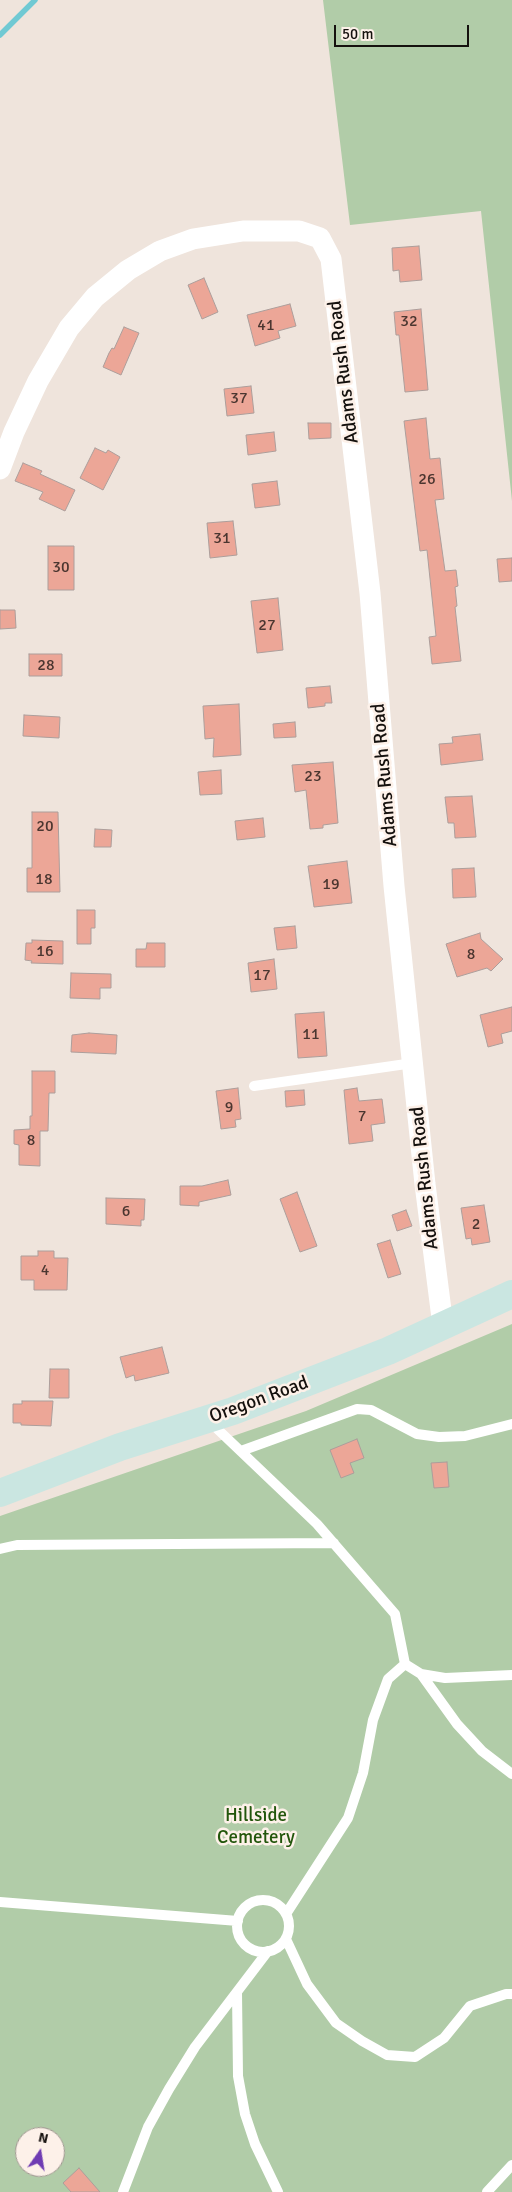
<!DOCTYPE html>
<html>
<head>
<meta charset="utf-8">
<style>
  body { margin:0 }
  #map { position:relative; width:512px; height:2192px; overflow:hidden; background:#efe4dc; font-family:Signika,sans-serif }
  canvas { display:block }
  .north { position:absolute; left:15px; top:2127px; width:50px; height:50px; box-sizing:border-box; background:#fdf1e9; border:1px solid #a09791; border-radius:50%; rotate:13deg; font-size:14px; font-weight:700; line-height:20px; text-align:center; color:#15110e }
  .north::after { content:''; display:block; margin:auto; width:18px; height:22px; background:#6f3cb3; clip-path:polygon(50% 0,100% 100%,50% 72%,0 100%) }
  .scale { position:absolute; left:334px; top:25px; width:135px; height:22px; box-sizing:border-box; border:2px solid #15110e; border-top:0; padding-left:6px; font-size:15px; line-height:18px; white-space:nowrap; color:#15110e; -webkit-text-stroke:4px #fdf1e9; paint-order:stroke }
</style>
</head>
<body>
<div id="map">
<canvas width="512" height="2192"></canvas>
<div class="north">N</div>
<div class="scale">50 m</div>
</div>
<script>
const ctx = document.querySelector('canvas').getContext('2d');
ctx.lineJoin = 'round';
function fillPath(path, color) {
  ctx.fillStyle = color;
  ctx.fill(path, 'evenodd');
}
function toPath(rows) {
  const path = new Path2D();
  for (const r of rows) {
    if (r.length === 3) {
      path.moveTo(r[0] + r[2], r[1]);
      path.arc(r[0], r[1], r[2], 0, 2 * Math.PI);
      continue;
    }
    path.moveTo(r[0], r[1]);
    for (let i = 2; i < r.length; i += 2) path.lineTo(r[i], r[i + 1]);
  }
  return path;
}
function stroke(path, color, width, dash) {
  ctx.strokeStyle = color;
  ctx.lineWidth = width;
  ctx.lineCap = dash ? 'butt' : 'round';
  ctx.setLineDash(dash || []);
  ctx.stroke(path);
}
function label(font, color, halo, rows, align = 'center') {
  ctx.font = font + ' Signika,sans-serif';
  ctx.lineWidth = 5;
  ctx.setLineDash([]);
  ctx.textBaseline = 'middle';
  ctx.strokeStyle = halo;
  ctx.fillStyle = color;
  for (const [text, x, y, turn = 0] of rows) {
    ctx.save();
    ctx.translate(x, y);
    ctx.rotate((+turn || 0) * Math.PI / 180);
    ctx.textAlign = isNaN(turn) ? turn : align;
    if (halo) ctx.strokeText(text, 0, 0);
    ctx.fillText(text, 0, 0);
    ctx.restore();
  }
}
fillPath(toPath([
  [323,0,512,0,512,501,481,211,350,225],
  [512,1324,512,2192,0,2192,0,1516,306,1411],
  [25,2137,55,2137,55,2167,25,2167]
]), '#b1cca8');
stroke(toPath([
  [0,35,35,0]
]), '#70c9d3', 5.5);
const building = toPath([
  [419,246,422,280,400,282,399,270,393,271,392,248,419,246],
  [204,278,218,312,202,319,188,285,204,278],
  [290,304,296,326,278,331,280,338,255,346,247,315,290,304],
  [421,309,428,390,405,392,399,335,396,335,394,312,421,309],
  [124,327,139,333,121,375,103,367,109,353,112,348,114,349,124,327],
  [251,386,254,413,227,416,224,389,251,386],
  [426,418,430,459,440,458,444,499,435,500,445,571,456,570,458,586,455,587,457,606,455,607,461,661,432,664,429,637,436,636,427,550,420,551,404,421,426,418],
  [308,423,331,423,331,438,309,439,308,423],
  [274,432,276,451,248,455,246,435,274,432],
  [95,448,106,453,108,450,120,457,103,490,80,478,95,448],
  [23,463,42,471,40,474,75,490,65,511,39,499,43,492,15,481,23,463],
  [277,481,280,505,255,508,252,484,277,481],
  [233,521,237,555,210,558,207,523,233,521],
  [48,546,74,546,74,590,48,590,48,546],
  [512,558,512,581,499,582,497,559,512,558],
  [278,598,283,650,257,653,251,601,278,598],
  [0,610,15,610,16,628,0,629,0,610],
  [29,654,62,654,62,676,29,676,29,654],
  [330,686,332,703,325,703,325,706,308,708,306,688,330,686],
  [239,704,241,755,213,757,214,738,205,739,203,706,239,704],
  [24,715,60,717,59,738,23,736,24,715],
  [295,722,296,737,274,738,273,724,295,722],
  [480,734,483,760,441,765,439,744,453,743,452,737,480,734],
  [333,762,338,823,323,825,323,828,310,829,306,790,295,792,292,765,333,762],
  [221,770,222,794,200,795,198,772,221,770],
  [472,796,476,837,455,838,454,823,448,823,445,797,472,796],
  [32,812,58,812,60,892,27,892,27,868,32,868,32,812],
  [263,818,265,837,237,840,235,821,263,818],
  [95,829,112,830,111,847,94,847,95,829],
  [347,861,352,903,314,907,308,866,347,861],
  [474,868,476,897,453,898,452,869,474,868],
  [77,910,95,910,95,928,91,928,91,944,77,944,77,910],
  [295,926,297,948,277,950,274,928,295,926],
  [480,933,481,939,503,959,491,971,487,968,457,977,446,944,480,933],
  [32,940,63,941,63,964,31,963,32,961,25,960,26,943,32,943,32,940],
  [147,943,165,943,165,967,136,967,136,949,146,949,147,943],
  [274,959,277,989,251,992,248,963,274,959],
  [71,973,111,974,111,988,100,988,100,999,70,998,71,973],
  [512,1007,512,1031,501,1034,503,1043,488,1047,480,1015,512,1007],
  [324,1012,327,1056,298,1058,295,1014,324,1012],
  [89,1033,117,1035,116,1054,71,1052,72,1035,89,1033],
  [32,1071,55,1071,55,1093,49,1093,48,1131,40,1131,40,1166,19,1165,19,1145,14,1144,14,1130,30,1129,30,1116,32,1116,32,1071],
  [238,1088,241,1119,235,1120,236,1127,221,1129,216,1091,238,1088],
  [357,1088,359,1101,382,1099,385,1123,371,1125,373,1141,349,1144,344,1090,357,1088],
  [304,1090,305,1105,286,1107,285,1091,304,1090],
  [228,1180,231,1195,199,1202,199,1206,180,1205,180,1186,202,1186,228,1180],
  [297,1192,317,1246,300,1252,280,1199,297,1192],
  [106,1198,145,1199,144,1220,141,1220,141,1226,106,1224,106,1198],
  [484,1205,490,1242,472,1245,471,1238,466,1239,461,1208,484,1205],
  [406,1210,412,1226,397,1231,392,1215,406,1210],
  [390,1240,401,1274,388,1278,377,1244,390,1240],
  [38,1251,54,1251,54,1258,68,1258,67,1290,34,1290,34,1280,21,1280,21,1256,38,1256,38,1251],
  [162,1347,169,1373,135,1381,134,1375,126,1378,120,1357,162,1347],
  [50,1369,69,1369,69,1398,49,1398,50,1369],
  [22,1401,53,1401,51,1426,21,1425,21,1423,13,1423,13,1404,22,1404,22,1401],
  [357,1439,364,1458,350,1463,354,1473,341,1478,330,1450,357,1439],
  [447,1462,449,1487,434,1488,431,1463,447,1462],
  [79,2168,100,2192,71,2192,63,2183,79,2168]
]);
fillPath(building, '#eca697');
stroke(building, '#ac9e9b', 1);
stroke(toPath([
  [254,1086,413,1063],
  [210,1422,317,1524,395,1614,405,1664,388,1679,373,1720,363,1773,348,1818,286,1914],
  [241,1451,357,1409,371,1410,417,1434,439,1437,465,1436,512,1424],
  [0,1549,17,1545,334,1543],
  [405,1664,421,1674,457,1724,482,1751,512,1774],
  [421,1674,445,1678,512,1675],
  [263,1926,26],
  [0,1902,238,1921],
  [286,1939,307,1984,336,2023,362,2041,387,2055,415,2057,444,2038,470,2006,506,1994,512,1994],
  [237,1992,238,2076,245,2114,255,2144,278,2192],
  [123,2192,148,2127,169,2089,195,2047,268,1951],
  [487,2192,512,2165]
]), '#fff', 10);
stroke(toPath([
  [0,469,14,432,38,381,69,328,95,297,128,270,160,251,193,239,243,231,299,231,320,238,331,259,370,593,394,886,425,1184,443,1326]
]), '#fff', 21);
stroke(toPath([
  [0,1493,120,1447,233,1411,388,1351,512,1294]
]), '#cae6e1', 28);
label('16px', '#4b3630', null, [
  ["32",409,322],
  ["41",266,326],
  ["37",239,399],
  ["26",427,480],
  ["31",222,539],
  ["30",61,568],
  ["27",267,626],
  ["28",46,666],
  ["23",313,777],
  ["20",45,827],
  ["18",44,880],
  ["19",331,885],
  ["16",45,952],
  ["8",471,955],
  ["17",262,976],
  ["11",311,1035],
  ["9",229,1108],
  ["7",362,1117],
  ["8",31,1141],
  ["6",126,1212],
  ["2",476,1225],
  ["4",45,1271]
]);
label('19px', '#15110e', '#fdf1e9', [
  ["Adams Rush Road",344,372,-97],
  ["Adams Rush Road",385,775,-95],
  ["Adams Rush Road",425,1178,-96],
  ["Oregon Road",259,1400,-20]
]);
label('19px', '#22560b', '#fdf1e9', [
  ["Hillside",256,1816],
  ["Cemetery",256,1838]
]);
</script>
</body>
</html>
